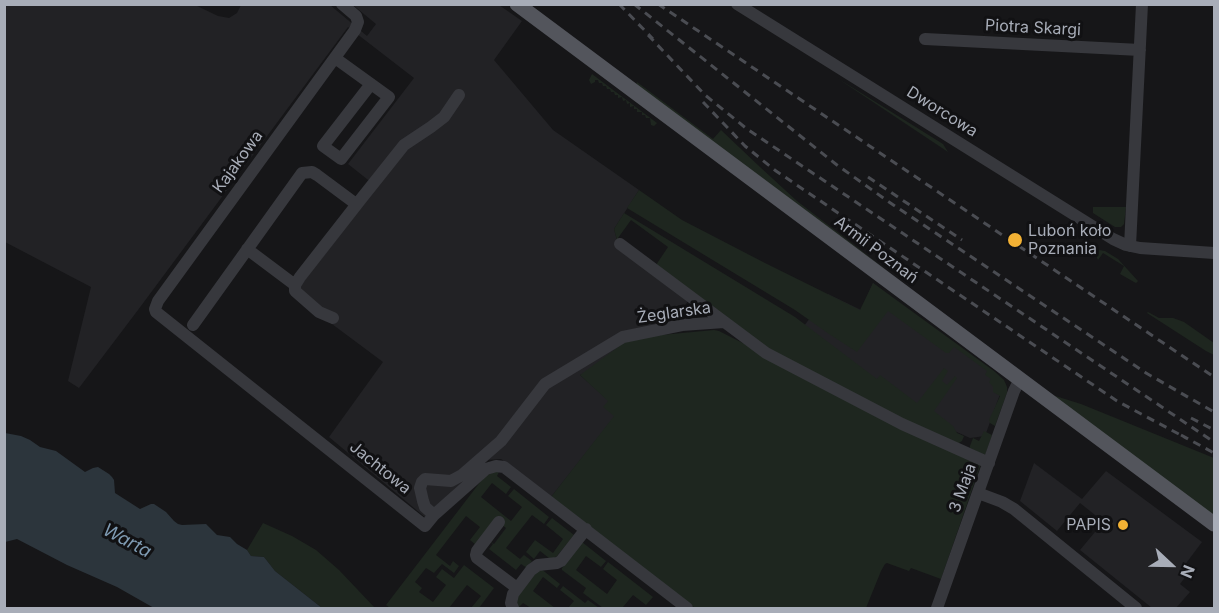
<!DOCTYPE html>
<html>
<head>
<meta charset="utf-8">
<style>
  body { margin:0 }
  #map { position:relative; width:1219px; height:613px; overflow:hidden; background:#161618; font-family:Inter,sans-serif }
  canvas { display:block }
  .frame { position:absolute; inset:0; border:6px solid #a8adb8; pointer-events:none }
  .north { position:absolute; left:1141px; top:535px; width:60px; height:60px; -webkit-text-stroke:4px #111113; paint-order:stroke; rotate:112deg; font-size:16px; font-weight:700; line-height:24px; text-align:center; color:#a8adb8 }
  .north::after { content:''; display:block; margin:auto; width:21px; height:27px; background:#a8adb8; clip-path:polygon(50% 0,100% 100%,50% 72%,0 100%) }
</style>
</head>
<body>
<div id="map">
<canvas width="1219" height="613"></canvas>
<div class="frame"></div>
<div class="north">N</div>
</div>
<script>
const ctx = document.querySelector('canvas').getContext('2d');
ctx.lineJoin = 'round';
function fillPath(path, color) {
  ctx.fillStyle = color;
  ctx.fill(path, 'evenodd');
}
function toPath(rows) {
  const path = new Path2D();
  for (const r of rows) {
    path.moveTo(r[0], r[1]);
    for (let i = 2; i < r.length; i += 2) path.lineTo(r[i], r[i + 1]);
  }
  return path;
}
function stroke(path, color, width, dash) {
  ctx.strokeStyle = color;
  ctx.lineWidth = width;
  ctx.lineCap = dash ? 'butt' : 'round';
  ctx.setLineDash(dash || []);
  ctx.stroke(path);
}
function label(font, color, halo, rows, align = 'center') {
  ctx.font = font + ' Inter,sans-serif';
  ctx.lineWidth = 6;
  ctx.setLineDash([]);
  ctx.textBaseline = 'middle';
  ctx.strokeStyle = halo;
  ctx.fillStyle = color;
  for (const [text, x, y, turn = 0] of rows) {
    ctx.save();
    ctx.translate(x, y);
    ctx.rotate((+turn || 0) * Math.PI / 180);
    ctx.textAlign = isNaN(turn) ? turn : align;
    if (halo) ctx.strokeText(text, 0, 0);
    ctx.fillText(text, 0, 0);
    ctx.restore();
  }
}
fillPath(toPath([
  [4,5,195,5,218,16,229,18,237,13,241,5,330,5,367,36,376,24,353,5,499,5,522,21,494,60,553,130,639,190,614,229,619,248,689,300,661,335,580,375,609,401,615,416,551,497,501,459,486,460,426,518,329,437,383,362,293,295,377,187,348,164,414,78,348,27,138,310,79,388,68,381,91,287,5,242],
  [873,283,1004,383,985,436,970,438,893,403,789,346,828,294,861,310],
  [1034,463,1082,499,1106,471,1202,542,1184,566,1190,571,1180,584,1190,592,1176,608,1152,608,1080,550,1100,526,1097,523,1100,519,1080,503,1057,531,1020,501]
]), '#222225');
fillPath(toPath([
  [592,74,657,123,654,126,651,125,650,118,646,118,645,115,642,115,642,112,637,112,637,109,634,109,634,106,630,107,630,103,627,104,626,100,623,101,622,97,618,98,618,95,615,95,614,92,611,92,610,89,607,89,606,86,603,86,602,83,599,83,598,80,595,80,595,82,591,84,589,80],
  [837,78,943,144,948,152],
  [637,82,713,139,721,130,760,167,797,201,893,275,636,85],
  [639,190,682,220,765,263,860,310,873,283,994,371,1004,380,1007,387,1007,393,995,426,990,423,989,420,1000,396,993,392,993,387,989,382,991,379,985,375,987,371,954,347,949,353,946,353,888,311,857,352,829,334,795,310,627,208],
  [1093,207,1126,207,1124,224,1121,227,1115,227,1093,213],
  [624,213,795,317,877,379,880,375,917,403,944,368,948,371,942,381,947,385,955,376,957,378,934,411,953,426,957,433,964,436,962,441,957,444,953,444,764,348,656,265,668,247,631,220,618,238,621,241,618,244,614,229],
  [1093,249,1105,251,1118,259,1138,281,1136,283,1134,282,1120,274,1124,266,1103,253,1098,260],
  [1148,312,1159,318,1173,318,1184,322,1214,343,1214,355,1206,351,1147,313],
  [714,330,719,331,981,464,941,579,911,568,909,571,887,563,885,564,881,571,866,608,695,608,551,497,614,416,603,407,608,401,580,375,625,342,661,335],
  [1049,394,1081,404,1214,458,1214,516],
  [984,431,992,435,985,456,970,448,970,446,973,438,979,441],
  [499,469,500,470,497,476,511,487,506,494,492,483,481,497,511,521,522,507,508,496,514,489,549,517,544,524,532,515,506,548,520,559,524,555,532,561,527,568,521,564,516,570,489,549,493,544,488,540,494,544,506,528,495,519,476,545,470,540,480,527,466,516,436,555,450,566,453,561,459,566,454,573,442,564,434,573,426,568,415,582,422,588,419,592,433,602,446,585,436,577,442,569,454,578,464,565,494,588,479,608,471,608,481,596,467,585,449,608,390,608,386,605,484,477],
  [552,518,574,535,557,556,553,559,549,558,540,551,534,559,526,552,535,540,553,553,563,539,546,525],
  [263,523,292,536,316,550,339,570,375,608,322,608,275,571,264,557,251,556,247,550],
  [582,542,606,561,601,567,586,556,576,570,607,594,617,580,603,569,608,562,653,597,646,605,633,595,623,607,624,608,603,608,583,593,586,588,562,570,562,568],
  [540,568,560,584,557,588,543,577,533,591,555,608,531,608,523,603,518,608,516,596],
  [563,586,585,603,588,600,599,608,568,608,574,601,560,590]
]), '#1e261f');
fillPath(toPath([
  [5,433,21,436,30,440,40,447,56,451,85,472,93,468,98,467,109,474,112,477,114,480,115,493,140,509,151,504,154,504,166,512,174,521,178,524,182,525,206,524,217,535,230,537,237,544,247,550,251,556,264,557,275,571,322,608,154,608,117,587,67,565,17,539,5,542]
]), '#2c353c');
stroke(toPath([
  [342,4,356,16,358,22,355,30,158,301,155,309,156,312,425,526,434,515,486,469,496,466,504,467,687,608],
  [737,4,1113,239,1126,245,1140,248,1214,253],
  [925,39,1140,50],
  [335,58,389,97,341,159,323,146,371,84],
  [620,244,766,353,902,424,989,463],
  [1130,246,1142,4],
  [247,249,295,285],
  [333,318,319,312,295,291,295,285,300,277,361,199,404,145,431,127,444,117,459,95],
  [193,325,302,173,312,172,317,175,356,204],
  [978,493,1002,502,1014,509,1136,608],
  [434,515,425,507,423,501,420,488,422,482,425,479,451,481,462,475,501,441,545,384,623,337,682,325,724,322],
  [499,522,477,551,476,555,477,558,517,588],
  [513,608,511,603,513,594,531,570,538,565,557,563,561,561,586,529],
  [937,608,1014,391,1020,379]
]), '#37383d', 12);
stroke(toPath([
  [517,4,1214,524]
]), '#53555c', 15);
stroke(toPath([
  [619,4,653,39],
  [634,4,837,165,889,202,1146,373,1214,412],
  [658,4,1214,377],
  [648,35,705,95,747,129,1214,442],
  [703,102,745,146,776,171,1117,401,1188,439],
  [868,177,962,240],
  [1191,418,1214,430],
  [1181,435,1214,453]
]), '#4a4c52', 3, [8, 6]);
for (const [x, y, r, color] of [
  [1015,240,8,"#f2b134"],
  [1123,525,6,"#f2b134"]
]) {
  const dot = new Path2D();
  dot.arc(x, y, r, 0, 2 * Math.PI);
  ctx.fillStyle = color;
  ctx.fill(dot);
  stroke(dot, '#111113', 2);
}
label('16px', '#a8adb8', '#111113', [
  ["Piotra Skargi",1033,28,3],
  ["Dworcowa",942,112,32],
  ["Kajakowa",238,162,-54],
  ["Armii Poznań",876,250,37],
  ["Żeglarska",674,313,-8],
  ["Jachtowa",380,468,39],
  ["3 Maja",963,488,-70]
]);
label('16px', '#a8adb8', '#111113', [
  ["Luboń koło",1028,231],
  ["Poznania",1028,249],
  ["PAPIS",1111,525,"right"]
], 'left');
label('italic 18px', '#7f9bb3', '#111113', [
  ["Warta",127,541,28]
]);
</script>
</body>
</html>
